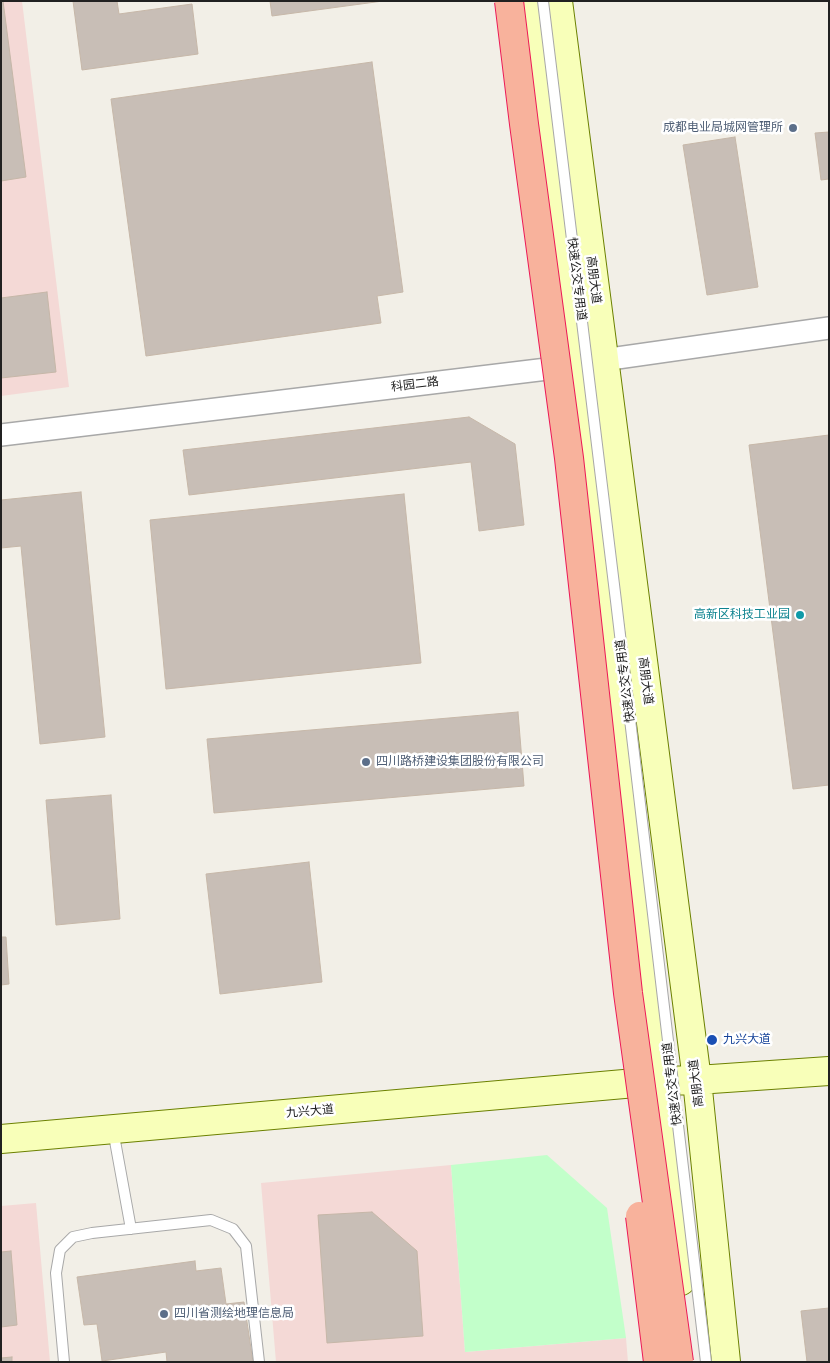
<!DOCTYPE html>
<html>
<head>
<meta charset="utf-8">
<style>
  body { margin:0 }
  #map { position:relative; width:830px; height:1363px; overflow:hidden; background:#f2efe7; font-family:"Roboto Condensed",sans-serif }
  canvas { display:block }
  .frame { position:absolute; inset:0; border:2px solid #212121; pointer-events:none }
</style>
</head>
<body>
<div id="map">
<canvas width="830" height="1363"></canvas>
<div class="frame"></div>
</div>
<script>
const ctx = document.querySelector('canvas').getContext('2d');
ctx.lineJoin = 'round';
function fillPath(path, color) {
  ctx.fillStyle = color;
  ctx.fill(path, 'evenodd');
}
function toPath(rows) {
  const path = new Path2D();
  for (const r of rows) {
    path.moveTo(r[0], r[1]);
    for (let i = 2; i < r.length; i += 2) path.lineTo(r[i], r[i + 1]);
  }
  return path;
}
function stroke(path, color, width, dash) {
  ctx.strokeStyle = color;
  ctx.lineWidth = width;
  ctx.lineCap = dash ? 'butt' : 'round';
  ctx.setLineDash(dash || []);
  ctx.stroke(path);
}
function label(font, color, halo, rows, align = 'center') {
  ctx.font = font + ' "Roboto Condensed","Noto Sans SC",sans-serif';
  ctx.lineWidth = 5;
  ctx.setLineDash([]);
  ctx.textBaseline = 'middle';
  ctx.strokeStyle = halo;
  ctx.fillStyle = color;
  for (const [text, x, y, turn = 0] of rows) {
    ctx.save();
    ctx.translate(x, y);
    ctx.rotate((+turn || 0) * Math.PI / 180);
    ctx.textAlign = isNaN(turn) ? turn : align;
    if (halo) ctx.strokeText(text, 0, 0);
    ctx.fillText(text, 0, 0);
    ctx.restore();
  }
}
fillPath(toPath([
  [1,1,22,1,69,387,1,396],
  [451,1165,465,1352,626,1338,628,1362,276,1362,261,1183],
  [36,1203,50,1362,1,1362,1,1206]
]), '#f4d9d6');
fillPath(toPath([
  [547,1155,607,1208,626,1338,465,1352,451,1165]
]), '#c2ffca');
const building = toPath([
  [1,1,3,1,26,177,1,181,1,1],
  [73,1,117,1,119,14,192,4,198,54,82,70,73,1],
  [270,1,383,1,272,16,270,1],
  [372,62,403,292,377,296,381,323,146,356,111,99,372,62],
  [829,132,829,179,821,180,815,133,829,132],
  [735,137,758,287,707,295,683,145,735,137],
  [47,292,56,372,1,378,1,298,47,292],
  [469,417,515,444,524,525,479,531,471,462,189,495,183,450,469,417],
  [829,435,829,785,793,789,749,445,829,435],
  [81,492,105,737,40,744,21,546,1,548,1,500,81,492],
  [404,494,421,663,166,689,150,520,404,494],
  [518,712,524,786,214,813,207,739,518,712],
  [111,795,120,919,56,925,46,800,111,795],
  [309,862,322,982,220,994,206,874,309,862],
  [1,937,6,937,9,984,1,985,1,937],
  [372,1212,417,1251,423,1336,327,1343,318,1215,372,1212],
  [11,1251,17,1325,1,1327,1,1252,11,1251],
  [195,1261,196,1271,221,1268,226,1304,244,1302,253,1362,167,1362,166,1352,102,1361,97,1324,84,1325,77,1277,195,1261],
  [829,1308,829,1362,807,1362,801,1311,829,1308],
  [12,1357,12,1362,1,1362,1,1358,12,1357]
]);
fillPath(building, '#c8beb6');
stroke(building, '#c6b7a8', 1);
const service = toPath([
  [113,1130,131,1229],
  [64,1362,56,1273,60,1250,73,1237,92,1233,211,1220,233,1229,246,1246,259,1362]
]);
const minor = toPath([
  [1,435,572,366,603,360,829,328]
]);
const secondary = toPath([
  [527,1,658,1081,681,1281],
  [558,1,697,1080,726,1362],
  [1,1139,658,1081,697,1080,829,1071]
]);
stroke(service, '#a8a8a8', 12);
stroke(minor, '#a8a8a8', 24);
stroke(secondary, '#6c8100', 30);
stroke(service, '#fff', 10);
stroke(minor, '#fff', 21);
stroke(secondary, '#f8ffb9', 28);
const serviceBridge = toPath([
  [543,1,616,601,706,1362]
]);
const trunkBridge = toPath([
  [509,1,524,124,569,458,628,993,679,1362],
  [640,1216,658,1362]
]);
stroke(serviceBridge, '#a8a8a8', 12, []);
stroke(trunkBridge, '#ec1956', 30, []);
stroke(serviceBridge, '#fff', 10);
stroke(trunkBridge, '#f8b29c', 28);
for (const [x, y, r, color] of [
  [793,128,5,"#5c6f8a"],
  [800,615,5,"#0f9aa8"],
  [366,762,5,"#5c6f8a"],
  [712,1040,6,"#1a4fb4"],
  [164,1314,5,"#5c6f8a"]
]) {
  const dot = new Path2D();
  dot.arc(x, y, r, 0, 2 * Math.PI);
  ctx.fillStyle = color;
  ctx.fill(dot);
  stroke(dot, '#fff', 2);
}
label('12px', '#4e5e75', '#fff', [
  ["成都电业局城网管理所",783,128,"right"],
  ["四川路桥建设集团股份有限公司",376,762],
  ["四川省测绘地理信息局",174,1314]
], 'left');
label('12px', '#212121', '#fff', [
  ["快速公交专用道",576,279,83],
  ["高朋大道",593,280,83],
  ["科园二路",415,385,-7],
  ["快速公交专用道",626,681,-97],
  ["高朋大道",645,681,83],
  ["高朋大道",697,1083,-97],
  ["快速公交专用道",673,1084,-97],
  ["九兴大道",310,1112,-5]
]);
label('12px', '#0d838f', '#fff', [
  ["高新区科技工业园",790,615]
], 'right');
label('12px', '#164399', '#fff', [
  ["九兴大道",723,1040]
], 'left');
</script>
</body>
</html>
